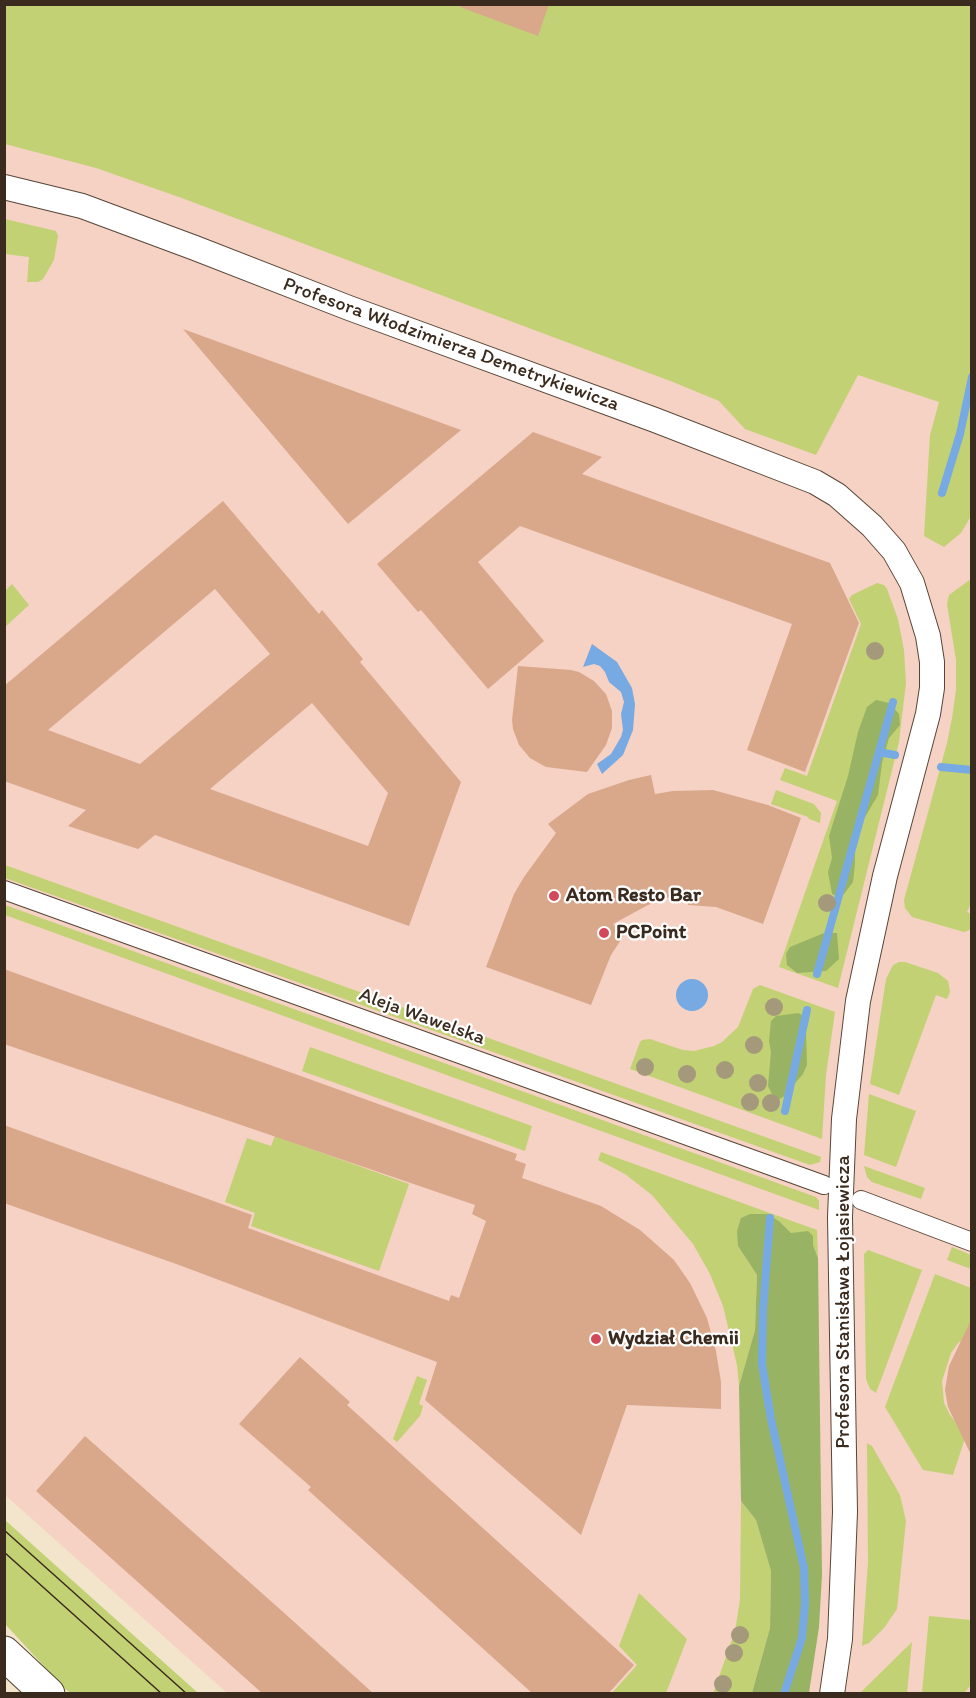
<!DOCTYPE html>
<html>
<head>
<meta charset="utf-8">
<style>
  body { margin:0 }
  #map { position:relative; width:976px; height:1698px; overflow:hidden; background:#f3e5cc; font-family:Itim,sans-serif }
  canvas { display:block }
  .frame { position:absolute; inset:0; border:6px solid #3b2a1e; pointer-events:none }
</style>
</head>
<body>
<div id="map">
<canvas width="976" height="1698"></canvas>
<div class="frame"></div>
</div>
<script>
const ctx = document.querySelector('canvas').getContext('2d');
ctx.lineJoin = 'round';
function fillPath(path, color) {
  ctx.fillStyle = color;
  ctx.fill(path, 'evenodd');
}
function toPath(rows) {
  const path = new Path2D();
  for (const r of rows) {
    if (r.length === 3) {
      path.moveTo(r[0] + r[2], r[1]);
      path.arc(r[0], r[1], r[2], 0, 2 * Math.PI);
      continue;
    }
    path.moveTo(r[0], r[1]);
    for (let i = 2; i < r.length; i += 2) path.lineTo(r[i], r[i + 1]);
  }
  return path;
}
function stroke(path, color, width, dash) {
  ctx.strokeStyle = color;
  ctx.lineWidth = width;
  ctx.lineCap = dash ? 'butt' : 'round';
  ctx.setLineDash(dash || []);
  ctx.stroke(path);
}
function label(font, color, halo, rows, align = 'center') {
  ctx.font = font + ' Itim,sans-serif';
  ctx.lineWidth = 4.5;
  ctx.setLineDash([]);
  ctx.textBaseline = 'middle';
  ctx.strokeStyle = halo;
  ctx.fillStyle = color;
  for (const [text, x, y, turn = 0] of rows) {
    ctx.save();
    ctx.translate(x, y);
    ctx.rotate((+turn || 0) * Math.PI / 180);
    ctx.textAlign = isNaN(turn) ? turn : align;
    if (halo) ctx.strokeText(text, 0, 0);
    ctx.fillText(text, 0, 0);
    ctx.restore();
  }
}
fillPath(toPath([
  [5,107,971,385,971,1693,227,1693,5,1495]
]), '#f6d2c4');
fillPath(toPath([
  [4,5,971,5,971,516,961,533,944,547,924,536,930,435,939,402,858,375,816,455,745,429,719,401,673,382,179,197,96,168,5,144],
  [5,219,56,231,58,236,54,260,43,279,38,282,27,282,29,257,5,254],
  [971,579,972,901,967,912,971,914,972,929,964,932,912,917,905,908,904,900,947,743,952,718,956,690,956,660,947,604,949,595],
  [877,583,884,585,887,589,898,619,904,650,906,683,899,742,838,988,779,967,837,801,780,780,785,768,807,776,861,624,849,599,852,595],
  [12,584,29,605,5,627,5,591],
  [776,790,814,804,821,813,820,823,809,819,808,817,771,804],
  [5,865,821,1157,820,1162,810,1165,5,878],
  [5,905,816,1197,819,1201,819,1210,5,915],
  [899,962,905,962,938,973,948,981,950,992,947,999,936,995,899,1095,870,1084,886,979,893,965],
  [760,985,835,1012,826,1075,822,1139,630,1069,640,1042,642,1040,650,1039,683,1050,694,1051,714,1046,722,1042,738,1027,753,989],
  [310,1047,532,1126,525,1151,302,1071],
  [869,1094,916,1111,896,1167,864,1155],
  [275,1136,409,1184,379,1271,251,1226,255,1213,225,1202,247,1138,271,1146],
  [601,1152,817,1230,818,1258,813,1245,813,1236,791,1233,780,1222,738,1246,757,1275,755,1330,739,1386,737,1365,723,1306,710,1274,693,1244,652,1195,625,1174,598,1160],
  [864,1166,925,1188,921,1199,872,1182,867,1177],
  [952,1247,971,1255,971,1269,947,1260],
  [868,1250,922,1270,876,1393,870,1389,866,1379,864,1254],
  [935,1274,971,1288,971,1335,958,1343,951,1353,942,1381,944,1403,950,1415,966,1435,953,1475,923,1470,885,1407],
  [417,1376,427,1380,419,1404,423,1406,420,1416,397,1442,393,1439],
  [867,1443,872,1446,900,1495,906,1521,897,1609,884,1628,869,1643,862,1646,868,1562],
  [741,1501,756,1520,771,1571,770,1628,752,1693,713,1694,735,1631,740,1600],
  [5,1520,198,1693,71,1693,65,1689,5,1624],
  [639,1593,687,1639,666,1693,612,1693,637,1665,619,1646],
  [929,1616,971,1620,971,1685,964,1693,922,1693],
  [912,1642,907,1693,860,1693]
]), '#c2d173');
fillPath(toPath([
  [876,700,889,703,899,714,900,725,889,738,882,763,878,795,861,824,855,848,855,864,853,882,844,894,837,896,832,894,828,872,832,858,829,836,848,776,858,732,867,707],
  [824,933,837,933,839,959,826,971,797,973,787,965,786,954,790,947],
  [798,1013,809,1018,806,1031,807,1065,803,1074,783,1097,778,1100,774,1098,768,1086,771,1052,769,1041,771,1021,776,1016],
  [750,1214,768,1214,780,1222,791,1233,808,1231,813,1236,813,1245,818,1258,822,1575,819,1627,809,1693,752,1693,770,1628,771,1571,756,1520,741,1501,739,1386,755,1330,757,1275,738,1246,737,1231,741,1218]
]), '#99b365');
fillPath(toPath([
  [592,644,617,662,632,688,635,704,633,730,623,755,602,774,597,764,611,754,621,737,623,730,621,714,624,702,621,692,609,682,605,672,600,666,594,664,583,667],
  [692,995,16]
]), '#77a9e3');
stroke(toPath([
  [942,493,960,434,972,377],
  [879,752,895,755],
  [941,767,972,770],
  [817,974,893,702],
  [785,1111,807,1010],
  [770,1218,763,1310,762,1364,771,1419,804,1568,805,1604,802,1638,784,1694]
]), '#77a9e3', 8);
fillPath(toPath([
  [461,4,549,4,538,36,460,7],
  [183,329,461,430,348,524],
  [533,432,602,457,582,474,830,563,859,623,805,772,747,750,792,624,520,526,478,562,544,641,488,689,421,610,418,612,377,564],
  [223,501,319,614,322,610,363,659,360,662,461,782,409,926,155,835,138,849,68,826,86,810,4,781,4,686],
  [215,589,270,654,140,764,48,730],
  [312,703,388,793,368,846,210,789],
  [518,666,571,670,579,672,594,681,606,694,612,711,612,728,606,745,587,772,546,767,530,758,519,745,513,729,512,720],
  [651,775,655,794,673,791,713,790,768,805,801,818,763,924,716,907,688,905,688,890,648,905,613,924,624,935,611,955,591,1005,486,967,514,894,524,877,556,833,548,824,588,794,629,780],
  [4,969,517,1154,515,1160,526,1164,522,1178,601,1206,640,1230,674,1260,690,1283,707,1318,716,1351,721,1382,721,1409,627,1405,581,1535,425,1400,437,1362,179,1265,4,1203,4,1125,252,1215,248,1228,449,1301,451,1295,459,1298,486,1221,472,1214,475,1205,4,1044],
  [972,1318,972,1457,948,1407,945,1390,949,1366],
  [300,1357,350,1402,347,1405,634,1665,608,1694,533,1694,308,1490,311,1487,239,1424],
  [85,1436,282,1611,374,1694,263,1694,36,1491]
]), '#d9a88b');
const pedestrian = toPath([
  [4,890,824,1185],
  [861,1200,972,1242]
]);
const minor = toPath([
  [4,187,82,206,195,248,349,308,655,420,815,482,837,495,872,526,894,551,912,583,928,636,932,662,932,688,928,714,885,876,858,1001,844,1119,840,1217,845,1512,840,1639,832,1694]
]);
const secondary = toPath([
  [4,1653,48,1694]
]);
stroke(pedestrian, '#574638', 20);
stroke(minor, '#574638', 26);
stroke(secondary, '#574638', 35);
stroke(pedestrian, '#fff', 18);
stroke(minor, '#fff', 24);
stroke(secondary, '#fff', 33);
stroke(toPath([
  [4,1530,187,1694],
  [4,1552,162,1694]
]), '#3b2a1e', 1.5);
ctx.fillStyle = '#a49a7b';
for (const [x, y] of [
  [875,651],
  [827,903],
  [774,1007],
  [754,1045],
  [645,1067],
  [725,1070],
  [687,1074],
  [758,1083],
  [750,1102],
  [771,1103],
  [740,1635],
  [734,1653],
  [723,1684]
]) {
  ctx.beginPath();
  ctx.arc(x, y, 9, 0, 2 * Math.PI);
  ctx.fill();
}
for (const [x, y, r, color] of [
  [554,896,6,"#d1495b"],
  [604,933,6,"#d1495b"],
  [596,1339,6,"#d1495b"]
]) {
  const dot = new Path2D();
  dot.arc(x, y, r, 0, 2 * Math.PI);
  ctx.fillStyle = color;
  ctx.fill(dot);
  stroke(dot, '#fff', 2);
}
label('20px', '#3b2a1e', '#fff', [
  ["Profesora Włodzimierza Demetrykiewicza",451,345,20],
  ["Aleja Wawelska",422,1017,20],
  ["Profesora Stanisława Łojasiewicza",844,1302,-90]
]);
label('bold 20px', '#3b2a1e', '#fff', [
  ["Atom Resto Bar",566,896],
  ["PCPoint",616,933],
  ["Wydział Chemii",608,1339]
], 'left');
</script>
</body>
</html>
